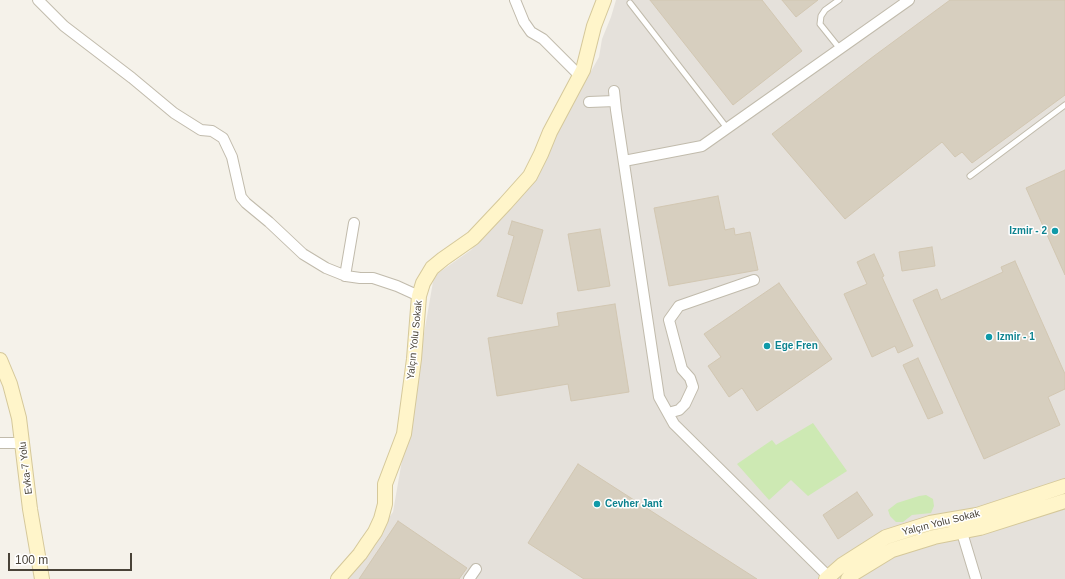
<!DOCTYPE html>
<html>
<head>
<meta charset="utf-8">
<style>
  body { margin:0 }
  #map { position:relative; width:1065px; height:579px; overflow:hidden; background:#f5f2ea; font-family:Helvetica,sans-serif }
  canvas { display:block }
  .scale { position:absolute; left:8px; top:553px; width:124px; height:18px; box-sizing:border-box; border:2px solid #494338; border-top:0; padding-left:5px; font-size:12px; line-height:14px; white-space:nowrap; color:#494338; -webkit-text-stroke:3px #fff; paint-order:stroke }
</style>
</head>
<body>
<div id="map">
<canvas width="1065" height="579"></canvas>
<div class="scale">100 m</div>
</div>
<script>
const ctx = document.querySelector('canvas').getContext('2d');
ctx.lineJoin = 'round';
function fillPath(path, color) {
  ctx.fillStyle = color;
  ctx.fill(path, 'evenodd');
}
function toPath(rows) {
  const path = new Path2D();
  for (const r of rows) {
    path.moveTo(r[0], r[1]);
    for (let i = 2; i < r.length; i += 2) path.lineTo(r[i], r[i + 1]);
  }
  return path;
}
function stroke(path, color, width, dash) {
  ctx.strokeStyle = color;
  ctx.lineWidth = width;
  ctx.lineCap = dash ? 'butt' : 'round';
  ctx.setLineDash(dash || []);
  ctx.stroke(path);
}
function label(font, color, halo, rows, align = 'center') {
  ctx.font = font + ' Helvetica,sans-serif';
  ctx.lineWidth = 3;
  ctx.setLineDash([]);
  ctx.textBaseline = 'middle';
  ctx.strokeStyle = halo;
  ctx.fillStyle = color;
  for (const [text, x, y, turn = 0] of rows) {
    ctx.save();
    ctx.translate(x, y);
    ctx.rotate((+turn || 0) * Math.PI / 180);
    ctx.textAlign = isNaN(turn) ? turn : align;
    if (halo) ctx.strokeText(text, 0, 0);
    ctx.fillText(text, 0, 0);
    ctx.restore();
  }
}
fillPath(toPath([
  [616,0,1065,0,1065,579,345,579,393,512,434,276,471,250,538,170,570,109,599,57,602,39,611,17]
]), '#e5e1db');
fillPath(toPath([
  [813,423,847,471,808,496,791,480,769,500,737,464,772,440,776,445],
  [926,495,933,499,934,506,931,513,912,515,903,522,896,522,890,516,888,510,897,503,919,496]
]), '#cde9b3');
const building = toPath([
  [650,0,762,0,802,51,733,105,650,0],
  [782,0,818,0,796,17,782,0],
  [950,0,1065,0,1065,95,972,163,962,152,955,157,942,142,845,219,772,134,874,56,950,0],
  [1065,170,1065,275,1026,188,1065,170],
  [718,196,725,230,734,228,735,235,750,232,758,270,669,286,654,208,718,196],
  [512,221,543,230,522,304,497,296,514,236,508,234,512,221],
  [600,229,610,286,578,291,568,234,600,229],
  [932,247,935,266,902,271,899,252,932,247],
  [874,254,884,276,882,277,913,346,898,353,895,346,872,357,844,294,867,284,857,262,874,254],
  [1015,261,1065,374,1065,389,1048,397,1060,425,984,459,913,300,937,289,941,300,1003,272,1001,267,1015,261],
  [779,283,832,359,757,411,742,388,729,397,708,366,721,357,704,334,779,283],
  [615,304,629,392,571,401,568,384,497,396,488,338,559,326,557,313,615,304],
  [918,358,943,413,928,419,903,365,918,358],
  [578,464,757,579,584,579,528,543,578,464],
  [857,492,873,515,838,539,823,515,857,492],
  [398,521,467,568,459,579,359,579,398,521]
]);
fillPath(building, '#d7cfbf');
stroke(building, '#d2c7b2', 1);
const lane = toPath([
  [839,0,825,10,821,16,820,24,840,49],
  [630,3,727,128],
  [970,176,1065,105]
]);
const street = toPath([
  [38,0,64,26,132,78,174,113,201,130,212,131,223,138,232,157,241,197,246,203,269,222,303,254,326,268,346,276,360,278,373,278,397,286,419,296],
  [515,0,524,22,531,32,543,39,580,76],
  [614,91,616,110,659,397,674,424,831,579],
  [589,102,615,101],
  [624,161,702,146,909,0],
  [345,276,354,223],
  [668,413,679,410,685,404,693,387,690,378,682,369,669,320,679,306,754,280],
  [0,443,23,443],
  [960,526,976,579],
  [469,579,476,569]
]);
const secondary = toPath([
  [0,360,10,384,19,418,30,509,42,579],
  [338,579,360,554,368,542,375,532,381,519,385,504,385,484,404,434,414,359,419,296,423,283,432,268,443,259,473,238,505,204,530,176,541,154,550,132,583,70,594,26,604,0],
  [826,579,842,565,886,537,930,523,977,515,1065,486],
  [848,579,851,575,892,550,934,537,980,528,1065,501]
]);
stroke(lane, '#c1bbac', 7);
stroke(street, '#c1bbac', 12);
stroke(secondary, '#d5c89a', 16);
stroke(lane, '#fff', 5);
stroke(street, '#fff', 10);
stroke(secondary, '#fff5ca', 14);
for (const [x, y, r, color] of [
  [1055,231,4,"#0f9aa8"],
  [989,337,4,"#0f9aa8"],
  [767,346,4,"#0f9aa8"],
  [597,504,4,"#0f9aa8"]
]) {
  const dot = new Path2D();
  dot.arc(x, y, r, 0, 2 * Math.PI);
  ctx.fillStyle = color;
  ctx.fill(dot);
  stroke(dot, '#fff', 1.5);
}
label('bold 10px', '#0d838f', '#fff', [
  ["Izmir - 2",1047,231,"right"],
  ["Izmir - 1",997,337],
  ["Ege Fren",775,346],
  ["Cevher Jant",605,504]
], 'left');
label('10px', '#494338', '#fff', [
  ["Yalçın Yolu Sokak",415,340,-84],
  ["Evka-7 Yolu",26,468,-97],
  ["Yalçın Yolu Sokak",941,523,-14]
]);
</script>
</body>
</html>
